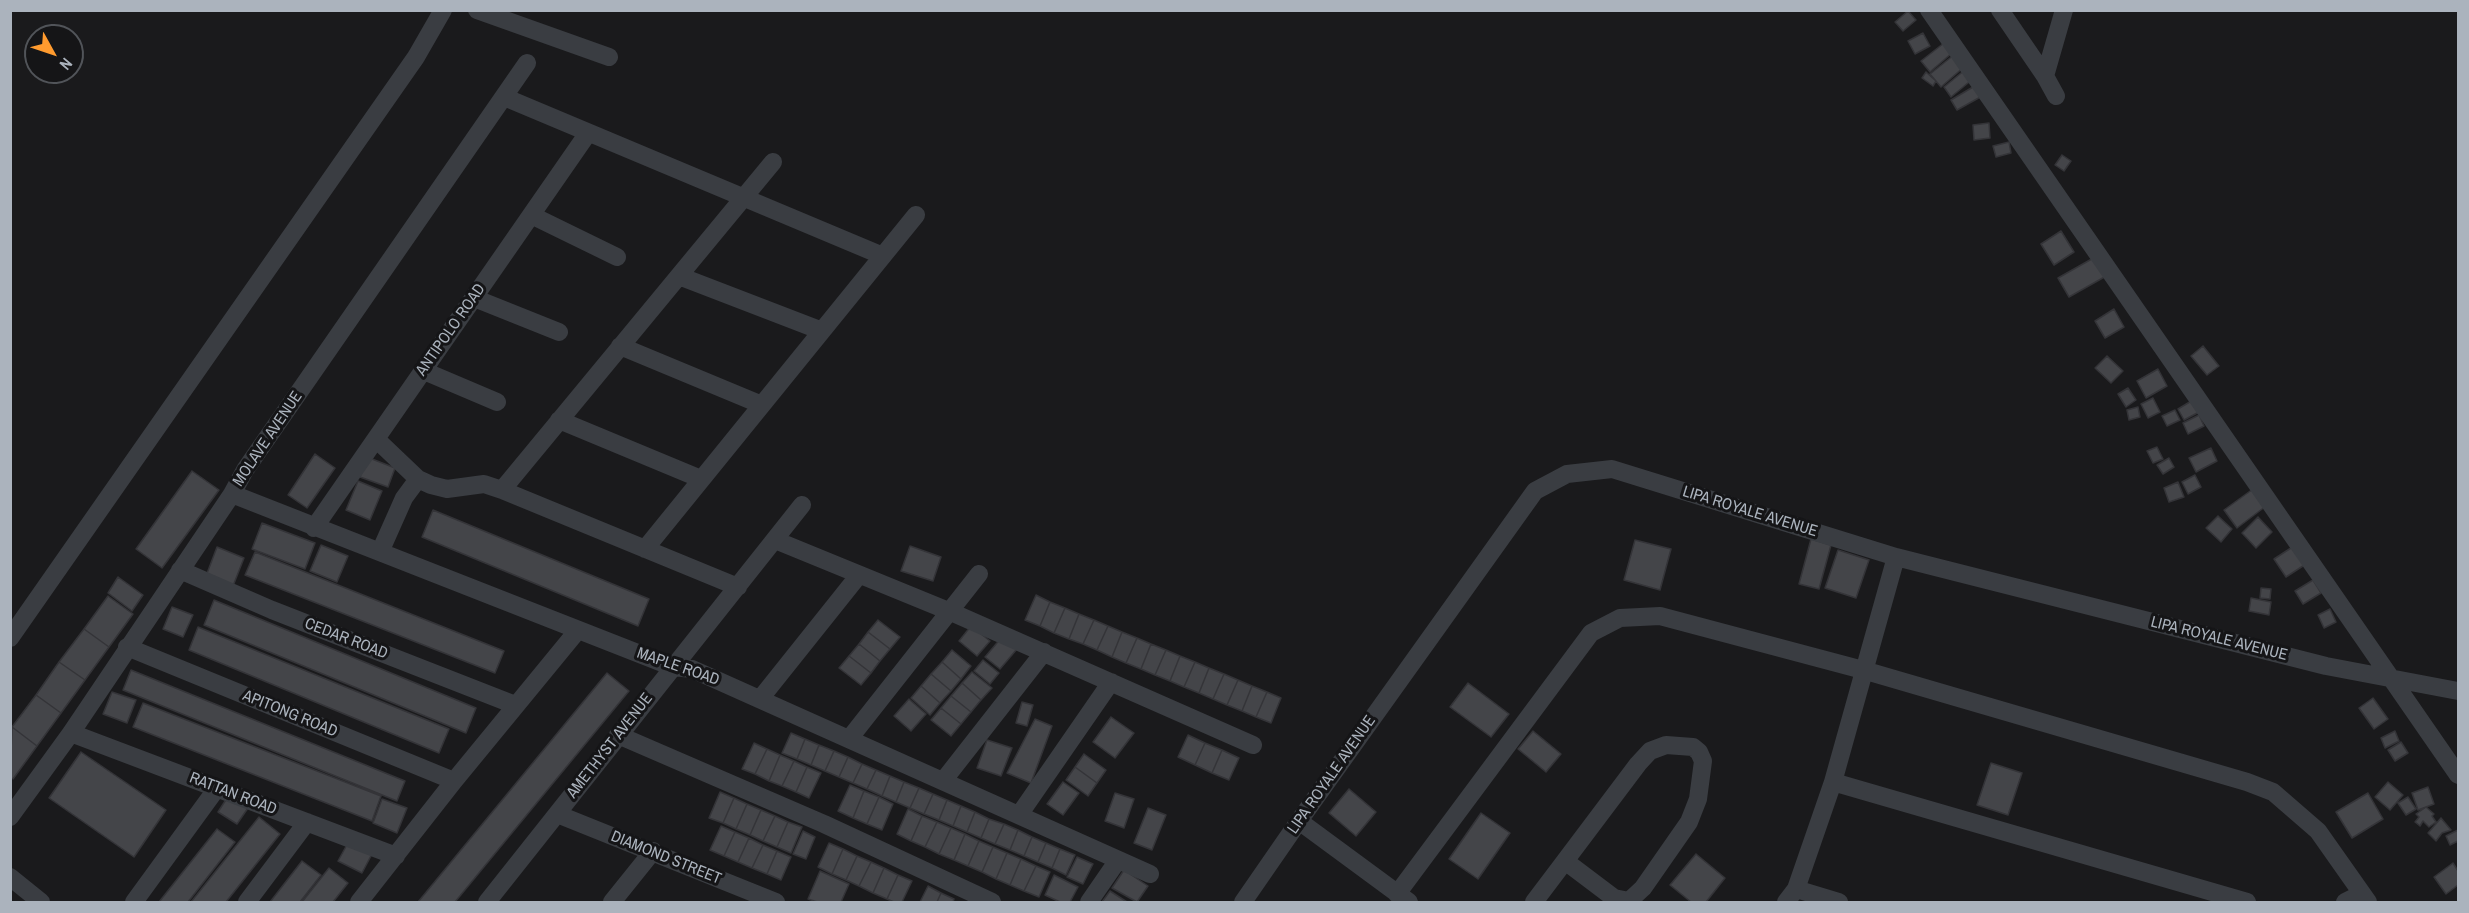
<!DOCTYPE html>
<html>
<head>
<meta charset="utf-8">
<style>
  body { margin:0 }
  #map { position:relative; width:2469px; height:913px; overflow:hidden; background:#1a1a1c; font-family:"Archivo Narrow",sans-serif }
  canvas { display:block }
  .frame { position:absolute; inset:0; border:12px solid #abb3bd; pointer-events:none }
  .north { position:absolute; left:24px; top:24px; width:60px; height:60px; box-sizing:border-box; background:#151517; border:2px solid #515459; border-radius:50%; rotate:130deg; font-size:16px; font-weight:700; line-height:24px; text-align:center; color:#abb3bd }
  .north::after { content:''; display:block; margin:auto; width:21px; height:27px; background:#ff9b2f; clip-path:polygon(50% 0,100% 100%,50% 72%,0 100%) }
</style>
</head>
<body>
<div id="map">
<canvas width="2469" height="913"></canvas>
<div class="frame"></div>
<div class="north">N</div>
</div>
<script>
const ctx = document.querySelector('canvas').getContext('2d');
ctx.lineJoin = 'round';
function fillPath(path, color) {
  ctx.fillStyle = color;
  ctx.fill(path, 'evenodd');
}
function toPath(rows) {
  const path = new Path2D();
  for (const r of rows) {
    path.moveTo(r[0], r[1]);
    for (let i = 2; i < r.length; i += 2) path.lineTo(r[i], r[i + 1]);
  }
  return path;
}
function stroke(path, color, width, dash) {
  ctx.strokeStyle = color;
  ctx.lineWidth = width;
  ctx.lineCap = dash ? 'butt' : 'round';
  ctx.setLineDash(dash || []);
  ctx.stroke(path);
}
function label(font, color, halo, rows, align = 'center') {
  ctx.font = font + ' "Archivo Narrow",sans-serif';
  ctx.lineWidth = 6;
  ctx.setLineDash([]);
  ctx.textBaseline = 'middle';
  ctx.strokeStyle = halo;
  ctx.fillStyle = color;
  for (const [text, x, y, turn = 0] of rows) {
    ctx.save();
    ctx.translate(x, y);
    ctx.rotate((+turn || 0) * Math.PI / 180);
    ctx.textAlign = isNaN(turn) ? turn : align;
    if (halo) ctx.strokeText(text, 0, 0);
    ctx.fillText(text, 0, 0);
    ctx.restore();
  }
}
const building = toPath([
  [1908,11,1916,20,1903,31,1895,22,1908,11],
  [1923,33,1930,46,1915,54,1908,41,1923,33],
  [1944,43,1952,53,1930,72,1921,61,1944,43],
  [1955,54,1965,66,1941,87,1930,74,1955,54],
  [1966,69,1974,78,1951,97,1944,87,1966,69],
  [1926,72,1936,81,1933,86,1922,78,1926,72],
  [1978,84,1984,95,1957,110,1951,100,1978,84],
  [1989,123,1990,138,1974,140,1973,125,1989,123],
  [2009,142,2011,153,1996,157,1993,146,2009,142],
  [2062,155,2071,161,2064,171,2055,165,2062,155],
  [2061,231,2074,252,2054,265,2041,244,2061,231],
  [2097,256,2108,275,2069,297,2058,278,2097,256],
  [2114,309,2124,327,2105,338,2095,321,2114,309],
  [2203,346,2219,366,2207,375,2191,356,2203,346],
  [2107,356,2123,371,2111,383,2095,368,2107,356],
  [2158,369,2167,386,2146,398,2137,381,2158,369],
  [2128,388,2136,400,2126,407,2118,394,2128,388],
  [2153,398,2160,412,2148,418,2141,404,2153,398],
  [2193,400,2199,412,2184,420,2178,409,2193,400],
  [2138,407,2140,417,2129,420,2127,410,2138,407],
  [2175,410,2180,420,2167,426,2162,416,2175,410],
  [2199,415,2204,426,2188,434,2183,423,2199,415],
  [2157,447,2163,459,2153,463,2147,451,2157,447],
  [2211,448,2217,461,2196,472,2189,458,2211,448],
  [315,454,335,468,307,508,288,495,315,454],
  [367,457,395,468,388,487,360,477,367,457],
  [2169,458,2174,467,2163,474,2157,465,2169,458],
  [192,471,219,490,162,568,136,549,192,471],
  [2195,475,2201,487,2188,494,2182,482,2195,475],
  [358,481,382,491,370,520,346,510,358,481],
  [2178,482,2184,497,2169,502,2164,488,2178,482],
  [2253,489,2266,506,2237,528,2224,510,2253,489],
  [433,510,649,599,638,626,422,537,433,510],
  [2218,516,2232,529,2221,542,2206,528,2218,516],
  [2258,517,2272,532,2256,548,2242,533,2258,517],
  [262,523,315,543,305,569,252,549,262,523],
  [1811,539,1831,545,1819,589,1799,584,1811,539],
  [1635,540,1671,549,1660,590,1624,580,1635,540],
  [321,545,348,556,337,582,310,571,321,545],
  [910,546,941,557,933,581,901,571,910,546],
  [2294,546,2306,564,2286,577,2274,559,2294,546],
  [217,547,244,558,233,586,206,576,217,547],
  [1838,550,1869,560,1856,598,1825,588,1838,550],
  [255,552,504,651,495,673,245,575,255,552],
  [118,577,143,595,132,611,108,593,118,577],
  [2313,580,2321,593,2303,604,2295,591,2313,580],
  [2261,588,2271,589,2270,599,2260,598,2261,588],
  [1036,595,1050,602,1040,626,1025,620,1036,595],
  [108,596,133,614,109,647,84,629,108,596],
  [2251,598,2271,602,2269,615,2249,611,2251,598],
  [214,600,476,708,466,733,204,625,214,600],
  [1050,602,1065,608,1054,633,1040,626,1050,602],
  [172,607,193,615,183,637,163,629,172,607],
  [1065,608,1079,614,1069,639,1054,633,1065,608],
  [2330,609,2336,622,2324,628,2318,615,2330,609],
  [1079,614,1094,620,1083,644,1069,639,1079,614],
  [878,620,900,637,890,649,868,632,878,620],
  [1094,620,1108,626,1097,650,1083,644,1094,620],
  [971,626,990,641,977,656,959,641,971,626],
  [1108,626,1122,632,1112,657,1097,650,1108,626],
  [198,627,449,729,439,753,189,650,198,627],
  [84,629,109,647,85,680,59,662,84,629],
  [868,632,890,649,880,661,859,644,868,632],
  [1122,632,1137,638,1126,663,1112,657,1122,632],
  [1002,637,1017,649,1000,669,985,657,1002,637],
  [1137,638,1151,644,1141,669,1126,663,1137,638],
  [859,644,880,661,871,673,849,656,859,644],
  [1151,644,1166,650,1155,675,1141,669,1151,644],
  [952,650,971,666,961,679,942,662,952,650],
  [1166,650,1180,656,1170,681,1155,675,1166,650],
  [849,656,871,673,861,685,839,668,849,656],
  [1180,656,1195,662,1184,687,1170,681,1180,656],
  [983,660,999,673,990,684,974,671,983,660],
  [59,662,85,680,61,713,36,695,59,662],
  [942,662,961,679,951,691,931,674,942,662],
  [1195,662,1209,668,1199,693,1184,687,1195,662],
  [1209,668,1224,674,1213,699,1199,693,1209,668],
  [131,670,405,781,397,801,123,690,131,670],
  [972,672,992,688,981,700,962,683,972,672],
  [607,673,629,691,455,902,418,902,607,673],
  [931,674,951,691,940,703,921,686,931,674],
  [1224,674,1238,680,1227,705,1213,699,1224,674],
  [1238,680,1252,686,1242,711,1227,705,1238,680],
  [962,683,981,700,971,712,951,696,962,683],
  [1468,683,1509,714,1491,737,1450,707,1468,683],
  [921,686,940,703,930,715,911,698,921,686],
  [1252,686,1267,692,1256,717,1242,711,1252,686],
  [112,692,136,700,127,723,103,714,112,692],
  [1267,692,1281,698,1271,723,1256,717,1267,692],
  [36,695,61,713,37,746,12,727,36,695],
  [951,696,971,712,961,724,941,708,951,696],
  [2373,698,2388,719,2374,729,2359,708,2373,698],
  [909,699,926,714,911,731,894,716,909,699],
  [1022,702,1033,705,1027,726,1016,723,1022,702],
  [143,703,381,796,372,821,133,727,143,703],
  [941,708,961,724,951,736,931,720,941,708],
  [1111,717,1134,733,1115,758,1093,742,1111,717],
  [1035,719,1052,726,1031,783,1007,773,1035,719],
  [12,727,37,746,13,779,10,777,12,727],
  [1533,731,1561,754,1546,772,1518,749,1533,731],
  [2395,731,2399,741,2385,748,2381,738,2395,731],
  [791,733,805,739,797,759,782,753,791,733],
  [1188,735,1205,743,1195,765,1178,757,1188,735],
  [805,739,819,745,811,765,797,759,805,739],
  [987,740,1012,748,1001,776,977,768,987,740],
  [2401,742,2408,753,2395,761,2388,750,2401,742],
  [754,743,767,749,755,774,742,769,754,743],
  [1205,743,1222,750,1212,773,1195,765,1205,743],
  [819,745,834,751,825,771,811,765,819,745],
  [767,749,780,755,769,781,755,774,767,749],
  [1222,750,1239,758,1229,780,1212,773,1222,750],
  [834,751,848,757,839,777,825,771,834,751],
  [81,752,166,810,134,857,49,798,81,752],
  [1084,754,1106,770,1097,783,1075,767,1084,754],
  [780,755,794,761,782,786,769,781,780,755],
  [848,757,862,764,853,783,839,777,848,757],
  [794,761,807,767,796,792,782,786,794,761],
  [1991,763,2022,773,2008,815,1977,805,1991,763],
  [862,764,876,770,867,789,853,783,862,764],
  [807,767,821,773,809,798,796,792,807,767],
  [1075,767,1097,783,1088,796,1066,780,1075,767],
  [876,770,890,776,882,796,867,789,876,770],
  [890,776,904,782,896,802,882,796,890,776],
  [904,782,919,788,910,808,896,802,904,782],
  [1063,782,1079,793,1063,815,1047,804,1063,782],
  [2388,782,2403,795,2390,810,2375,797,2388,782],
  [850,785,864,791,853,818,838,811,850,785],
  [2428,787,2434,804,2418,810,2412,793,2428,787],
  [919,788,933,794,924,814,910,808,919,788],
  [1349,789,1376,812,1356,836,1329,813,1349,789],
  [864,791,879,797,867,824,853,818,864,791],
  [720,792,734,798,723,823,709,818,720,792],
  [1115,793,1134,799,1124,828,1105,821,1115,793],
  [2368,793,2383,819,2352,838,2336,812,2368,793],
  [933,794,947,800,939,820,924,814,933,794],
  [229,795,248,808,237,824,218,812,229,795],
  [879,797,893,804,882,830,867,824,879,797],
  [2408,797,2416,809,2406,815,2398,803,2408,797],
  [734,798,747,804,736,829,723,823,734,798],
  [382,799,407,808,397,833,373,823,382,799],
  [947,800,961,806,953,826,939,820,947,800],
  [747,804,761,810,750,835,736,829,747,804],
  [961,806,975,812,967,832,953,826,961,806],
  [2426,807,2434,814,2432,816,2436,822,2429,827,2423,821,2420,826,2415,822,2419,817,2416,814,2426,807],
  [1148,808,1166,815,1152,850,1134,843,1148,808],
  [908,809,922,816,911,841,897,834,908,809],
  [761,810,775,816,763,841,750,835,761,810],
  [975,812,989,819,981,838,967,832,975,812],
  [1481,813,1510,833,1478,879,1449,859,1481,813],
  [775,816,788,822,777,847,763,841,775,816],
  [922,816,937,822,925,847,911,841,922,816],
  [259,817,280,834,226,902,191,902,259,817],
  [2441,818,2451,830,2442,833,2436,841,2428,833,2441,818],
  [989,819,1004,824,995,844,981,838,989,819],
  [788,822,802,827,791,853,777,847,788,822],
  [937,822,951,828,939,854,925,847,937,822],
  [1004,824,1018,830,1010,850,995,844,1004,824],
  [721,826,735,832,724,856,710,850,721,826],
  [951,828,965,834,954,860,939,854,951,828],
  [217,829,235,842,188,902,159,902,217,829],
  [1018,830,1032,837,1024,856,1010,850,1018,830],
  [2458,830,2458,841,2450,845,2446,836,2458,830],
  [803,831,815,837,806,859,793,854,803,831],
  [735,832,749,838,738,862,724,856,735,832],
  [965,834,979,841,968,866,954,860,965,834],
  [1032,837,1046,843,1038,862,1024,856,1032,837],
  [749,838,763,845,752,868,738,862,749,838],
  [349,841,372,854,362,873,338,861,349,841],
  [979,841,993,847,982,872,968,866,979,841],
  [829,843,843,849,832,874,818,867,829,843],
  [1046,843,1060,849,1052,868,1038,862,1046,843],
  [763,845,777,851,767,874,752,868,763,845],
  [993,847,1007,853,996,879,982,872,993,847],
  [843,849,857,856,846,880,832,874,843,849],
  [1060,849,1075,855,1066,875,1052,868,1060,849],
  [777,851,791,857,781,880,767,874,777,851],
  [1007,853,1021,859,1010,885,996,879,1007,853],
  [1696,854,1725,878,1706,902,1691,902,1670,885,1696,854],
  [857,856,871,862,859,886,846,880,857,856],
  [1077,857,1093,864,1083,884,1067,877,1077,857],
  [1021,859,1036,866,1024,891,1010,885,1021,859],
  [302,861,321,875,300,902,270,902,302,861],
  [871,862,884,868,873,893,859,886,871,862],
  [2453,863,2458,871,2458,885,2446,894,2434,877,2453,863],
  [1036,866,1050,872,1039,897,1024,891,1036,866],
  [329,868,348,883,333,902,302,902,329,868],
  [884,868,898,875,887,899,873,893,884,868],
  [1124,870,1148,886,1137,902,1112,888,1124,870],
  [820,871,849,884,841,902,817,902,808,899,820,871],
  [898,875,912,881,902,902,894,902,887,899,898,875],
  [1054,875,1078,887,1070,902,1060,902,1045,895,1054,875],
  [928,886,941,893,937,902,920,902,928,886],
  [1110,891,1127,902,1102,902,1110,891],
  [941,893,954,899,953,902,937,902,941,893]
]);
fillPath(building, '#444549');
stroke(building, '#343438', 1.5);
stroke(toPath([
  [477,10,609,57],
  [1929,10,2458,775],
  [2000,10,2045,76,2056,96],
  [2045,76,2064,10],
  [504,97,883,256],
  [531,215,617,257],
  [679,276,822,331],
  [474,298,559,332],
  [620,346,762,405],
  [424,371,497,402],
  [559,420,701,479],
  [376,439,418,479,431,485,447,489,484,484,502,490,738,587],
  [502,490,773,162],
  [232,494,673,667,692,669,1150,874],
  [314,528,588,133],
  [775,540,951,612,1253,745],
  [645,549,916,215],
  [380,552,404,498,418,479],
  [180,570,272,610,515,705],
  [10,638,416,57,443,10],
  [127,647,454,781],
  [760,699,859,575],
  [71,733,396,856],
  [618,735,824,824,992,902],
  [849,739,979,574],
  [943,781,1044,652],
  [1833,782,2247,902],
  [557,814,776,902],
  [1019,815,1111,682],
  [10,817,71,733,232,494,245,470,527,63],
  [1299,821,1409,902],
  [10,877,41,902],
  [1796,889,1839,902],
  [1397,894,1591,633,1620,618,1660,616,1863,670,2247,782,2273,792,2318,831,2368,902],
  [134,902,217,788],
  [247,902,307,822],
  [359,902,454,781,578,630],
  [487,902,802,505],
  [612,902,653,851],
  [1089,902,1118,860],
  [1243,902,1299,821,1535,491,1567,474,1612,469,1896,557,2326,666,2458,691],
  [1534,902,1565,861,1638,764,1650,751,1666,745,1693,747,1699,752,1703,761,1698,799,1689,822,1643,888,1629,901,1614,898,1565,861],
  [1786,902,1796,889,1833,782,1896,557],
  [2345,902,2361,894]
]), '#3a3d42', 18);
label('16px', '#abb3bd', '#151517', [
  ["ANTIPOLO ROAD",451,330,-55],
  ["MOLAVE AVENUE",268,439,-56],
  ["LIPA ROYALE AVENUE",1750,512,17],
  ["CEDAR ROAD",346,639,21],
  ["LIPA ROYALE AVENUE",2219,639,14],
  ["MAPLE ROAD",678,667,19],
  ["APITONG ROAD",290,714,22],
  ["AMETHYST AVENUE",610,746,-52],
  ["LIPA ROYALE AVENUE",1332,775,-55],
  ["RATTAN ROAD",233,794,21],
  ["DIAMOND STREET",666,858,22]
]);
</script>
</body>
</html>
